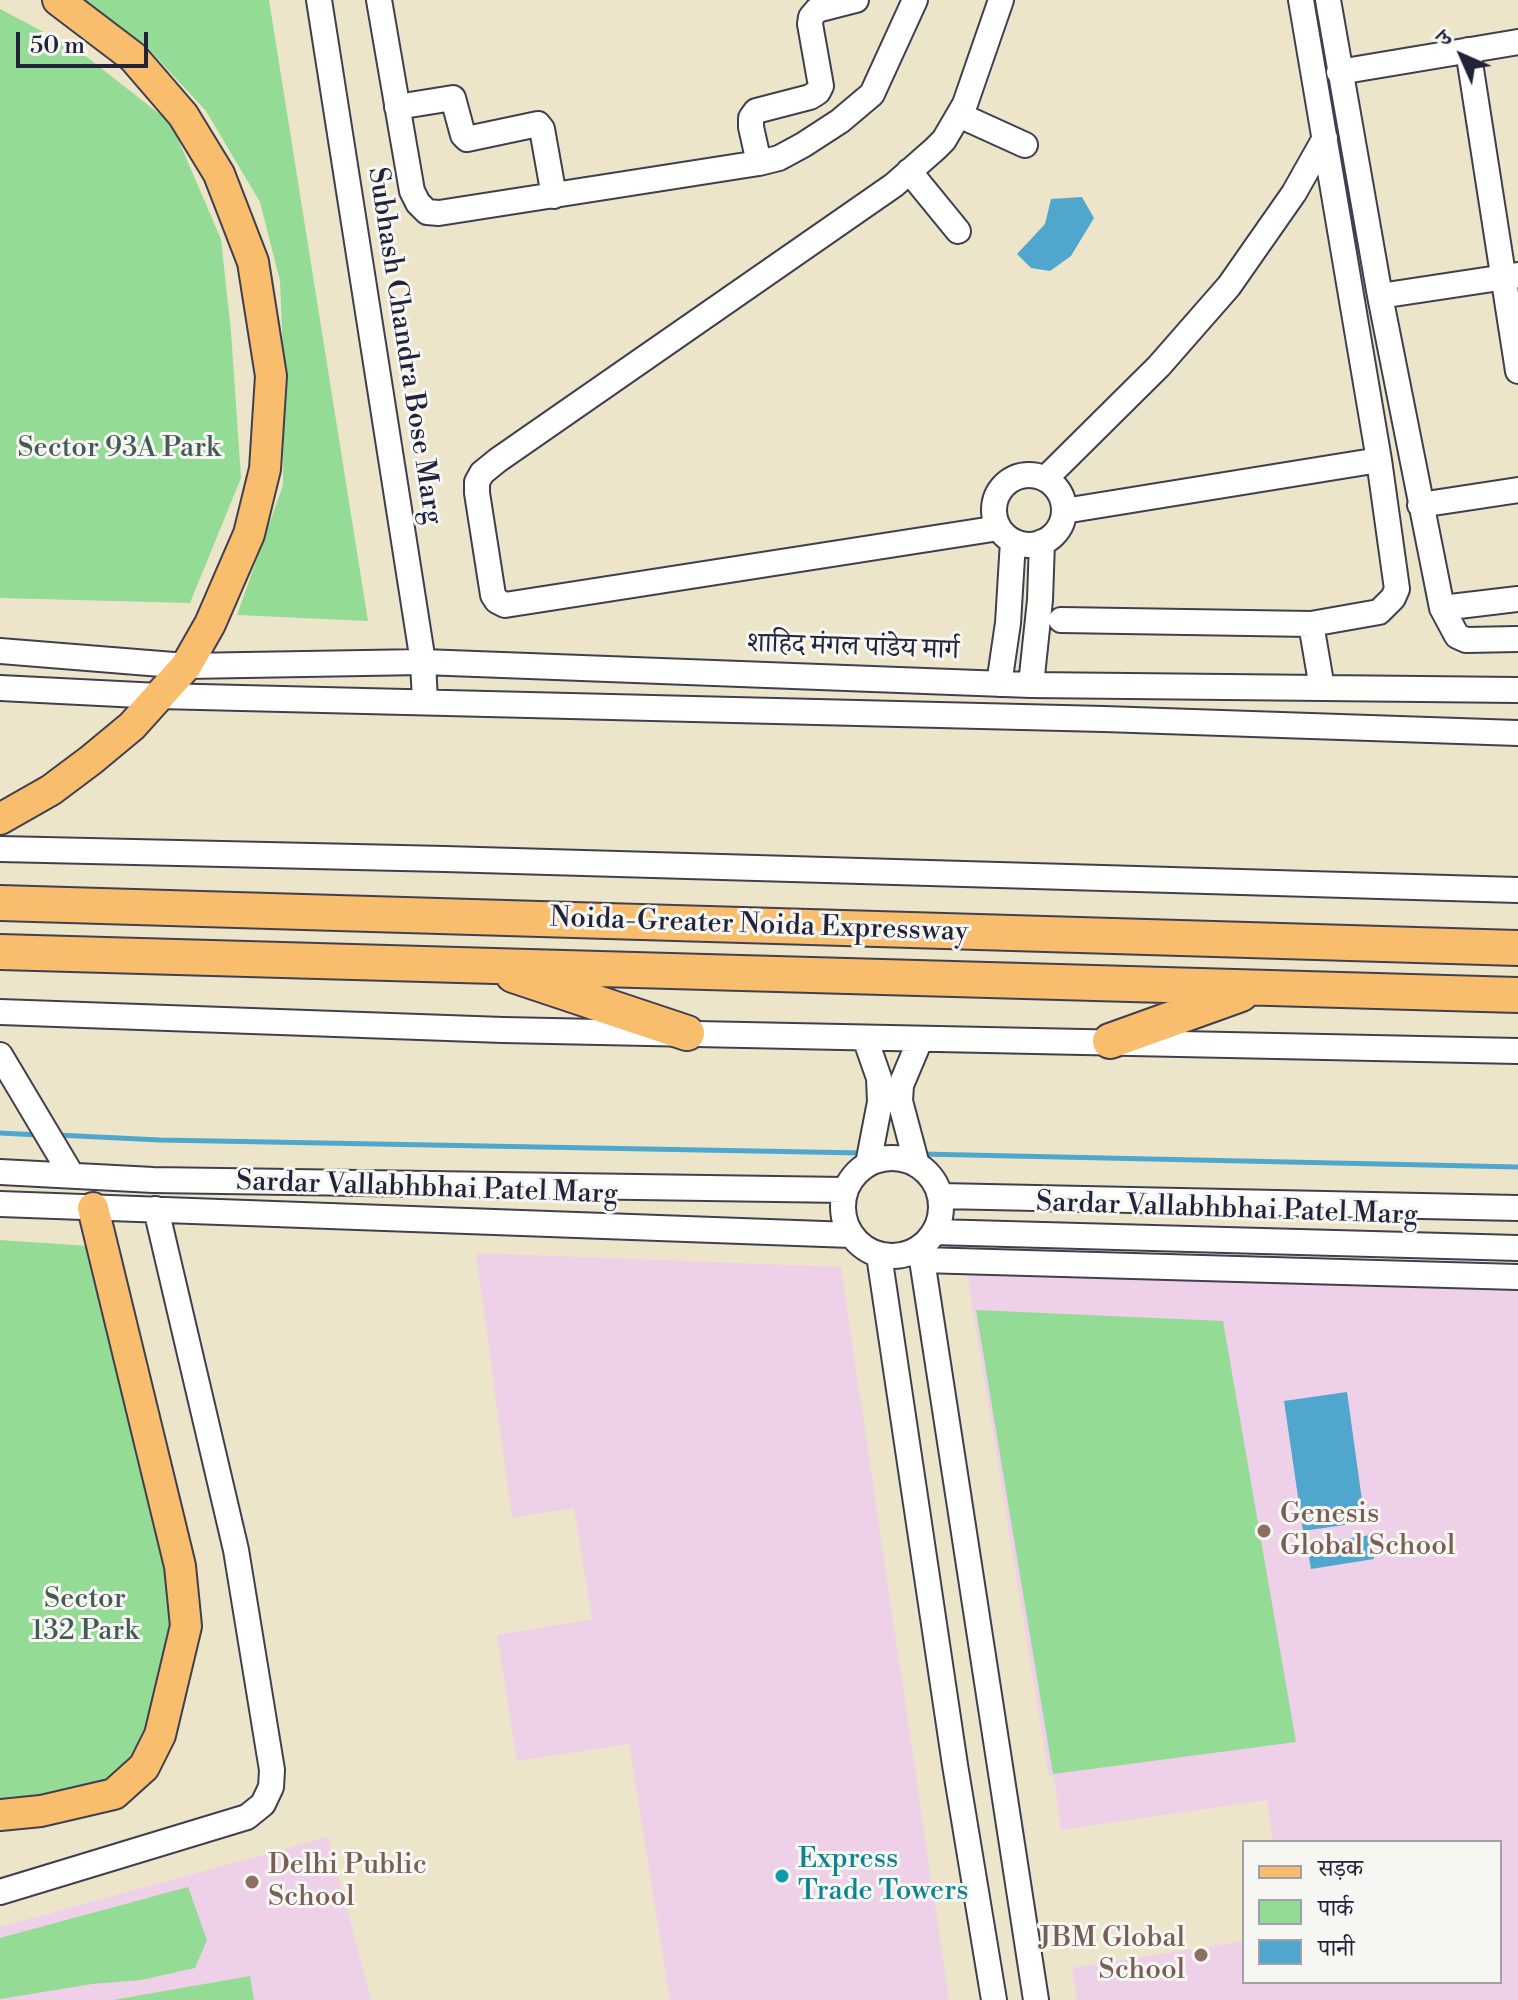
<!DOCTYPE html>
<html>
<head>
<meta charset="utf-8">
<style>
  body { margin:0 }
  #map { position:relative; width:1518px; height:2000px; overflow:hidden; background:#ede5ca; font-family:"Libre Bodoni","Noto Serif Devanagari",serif }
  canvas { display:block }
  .legend { position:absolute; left:1242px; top:1840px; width:260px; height:144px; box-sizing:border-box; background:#f6f6f2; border:2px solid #a1a1a9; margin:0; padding:10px 14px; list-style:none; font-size:24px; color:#22223b }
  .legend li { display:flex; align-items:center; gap:16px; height:40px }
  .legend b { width:40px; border:2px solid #a1a1a9 }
  .north { position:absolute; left:1422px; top:16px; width:80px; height:80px; -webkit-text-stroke:6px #f6f6f2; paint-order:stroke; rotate:315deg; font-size:22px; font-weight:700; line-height:32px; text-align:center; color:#22223b }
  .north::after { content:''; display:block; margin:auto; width:28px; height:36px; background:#22223b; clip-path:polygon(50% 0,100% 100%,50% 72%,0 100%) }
  .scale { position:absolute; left:16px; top:32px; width:132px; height:36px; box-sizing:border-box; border:4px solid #22223b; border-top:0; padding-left:10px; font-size:24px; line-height:28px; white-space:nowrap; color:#22223b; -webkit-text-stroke:6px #f6f6f2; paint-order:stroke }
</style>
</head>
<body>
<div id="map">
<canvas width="1518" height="2000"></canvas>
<ul class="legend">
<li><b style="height:10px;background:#f9be6d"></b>सड़क</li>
<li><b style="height:22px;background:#94db95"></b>पार्क</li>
<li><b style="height:22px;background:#50a7cd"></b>पानी</li>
</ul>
<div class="north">उ</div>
<div class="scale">50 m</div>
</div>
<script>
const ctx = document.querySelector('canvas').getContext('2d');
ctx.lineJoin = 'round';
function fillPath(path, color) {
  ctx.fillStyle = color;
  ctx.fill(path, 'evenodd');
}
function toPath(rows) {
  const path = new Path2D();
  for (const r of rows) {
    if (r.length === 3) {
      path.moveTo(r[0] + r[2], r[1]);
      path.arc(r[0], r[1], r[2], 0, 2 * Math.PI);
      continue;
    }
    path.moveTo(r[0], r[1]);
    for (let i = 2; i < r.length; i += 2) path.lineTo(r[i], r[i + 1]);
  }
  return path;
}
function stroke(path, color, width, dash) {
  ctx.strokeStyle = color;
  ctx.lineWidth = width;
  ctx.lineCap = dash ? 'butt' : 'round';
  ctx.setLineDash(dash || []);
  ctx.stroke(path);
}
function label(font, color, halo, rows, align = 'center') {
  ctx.font = font + ' "Libre Bodoni","Noto Serif Devanagari",serif';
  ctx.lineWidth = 6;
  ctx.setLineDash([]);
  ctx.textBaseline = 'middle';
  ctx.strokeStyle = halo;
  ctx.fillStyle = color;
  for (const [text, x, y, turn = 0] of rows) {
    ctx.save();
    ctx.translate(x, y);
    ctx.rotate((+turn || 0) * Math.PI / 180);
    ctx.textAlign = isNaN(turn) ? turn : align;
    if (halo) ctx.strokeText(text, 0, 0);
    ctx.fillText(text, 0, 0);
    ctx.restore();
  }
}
fillPath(toPath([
  [476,1253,841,1267,949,2000,670,2000,629,1744,517,1761,497,1635,592,1619,574,1508,512,1518],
  [967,1274,1518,1286,1518,2000,1077,2000,1072,1968,1244,1941,1244,1982,1500,1982,1500,1842,1273,1842,1267,1800,1061,1830,1054,1776,1049,1776],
  [328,1837,371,2000,0,2000,0,1927]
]), '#eed0e8');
fillPath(toPath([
  [82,0,269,0,368,621,237,615,283,485,284,381,280,281,260,202,206,111,145,45],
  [0,9,78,50,171,123,221,239,231,332,241,478,190,603,0,598],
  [0,1240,89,1246,167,1568,172,1626,147,1730,133,1758,107,1781,39,1798,0,1801],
  [976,1310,1223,1321,1296,1742,1053,1774],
  [188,1887,207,1940,195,1968,141,1980,92,1984,0,1999,0,1938],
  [250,1976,254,2000,113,2000]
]), '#94db95');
fillPath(toPath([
  [1082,197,1094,218,1071,256,1050,271,1031,268,1017,254,1045,224,1051,199],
  [1347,1392,1365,1522,1303,1531,1284,1401],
  [1371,1535,1374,1559,1311,1569,1307,1545]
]), '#50a7cd');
stroke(toPath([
  [0,1133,39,1135],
  [57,1135,160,1140,863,1153],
  [877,1153,907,1154],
  [921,1154,1518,1167]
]), '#50a7cd', 5);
const minor = toPath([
  [319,0,423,662,425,701],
  [379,0,412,191,418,203,427,212,439,213,759,163,751,127,751,118,756,111,810,97,818,92,821,86,810,24,811,17,817,10,856,0],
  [1328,0,1380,296,1442,608,1457,636,1466,640,1518,639],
  [1468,50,1518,371],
  [1339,72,1518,42],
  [397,107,453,98,463,135,467,139,538,124,542,129,554,196],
  [959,115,1025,145],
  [759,163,779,158,803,145,840,121,872,94,915,0],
  [909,171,958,231],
  [1380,296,1518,275],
  [1029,510,35],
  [1045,479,1159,366,1229,286,1294,193,1325,138],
  [1420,505,1518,490],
  [1064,511,1379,460],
  [999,528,505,605,497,601,493,595,477,493,477,482,482,473,498,460,894,185,935,149,944,140,965,104,1001,0],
  [1442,608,1518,599],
  [1061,620,1311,624,1379,612,1393,598,1397,589,1379,460,1301,0],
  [1311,624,1322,688],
  [0,651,186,666,423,662,1031,685,1518,690],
  [999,684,1008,623,1013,541],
  [1031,685,1040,600,1042,542],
  [0,688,159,696,1104,719,1518,733],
  [0,849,445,859,1518,890],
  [0,1012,503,1030,1518,1051],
  [865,1038,879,1078,880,1102,868,1164],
  [0,1055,71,1174],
  [892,1207,49],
  [917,1165,900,1101,901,1085,920,1040],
  [0,1172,153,1180,845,1190],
  [940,1196,1518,1208],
  [0,1204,851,1235],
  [934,1232,1518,1248],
  [920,1247,1036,2000],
  [879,1255,955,1765,994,2000],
  [922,1260,1518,1277],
  [0,1892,247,1817,263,1804,271,1787,272,1770,236,1550,156,1209]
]);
const major = toPath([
  [0,819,51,790,91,760,132,726,186,666,210,624,249,534,265,469,271,376,253,262,219,174,183,115,133,57,58,0],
  [0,1815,41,1811,114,1794,144,1767,160,1735,186,1626,180,1566,93,1208]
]);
const highway = toPath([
  [0,903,1518,948],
  [0,952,1518,995],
  [513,975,687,1033],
  [1110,1041,1241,994]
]);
stroke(minor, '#403f50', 28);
stroke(major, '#403f50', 34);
stroke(highway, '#403f50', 38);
stroke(minor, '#fff', 24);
stroke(major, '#f9be6d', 30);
stroke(highway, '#f9be6d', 34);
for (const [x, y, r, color] of [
  [1264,1531,8,"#8d6e63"],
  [782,1876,8,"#0f9aa8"],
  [252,1882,8,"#8d6e63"],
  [1201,1955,8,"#8d6e63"]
]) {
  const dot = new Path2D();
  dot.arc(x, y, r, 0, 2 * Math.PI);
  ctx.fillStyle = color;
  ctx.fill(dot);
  stroke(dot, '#f6f6f2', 3);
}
label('28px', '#22223b', '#f6f6f2', [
  ["Subhash Chandra Bose Marg",404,346,81],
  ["शाहिद मंगल पांडेय मार्ग",853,648,2],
  ["Noida-Greater Noida Expressway",759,926,2],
  ["Sardar Vallabhbhai Patel Marg",427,1189,2],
  ["Sardar Vallabhbhai Patel Marg",1227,1210,2]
]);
label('28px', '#445a56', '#f6f6f2', [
  ["Sector 93A Park",119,449],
  ["Sector",85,1600],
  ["132 Park",85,1632]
]);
label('28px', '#785e54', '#f6f6f2', [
  ["Genesis",1280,1515],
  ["Global School",1280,1547],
  ["Delhi Public",268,1866],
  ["School",268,1898],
  ["JBM Global",1185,1939,"right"],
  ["School",1185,1971,"right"]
], 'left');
label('28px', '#0d838f', '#f6f6f2', [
  ["Express",798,1860],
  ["Trade Towers",798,1892]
], 'left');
</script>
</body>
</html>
